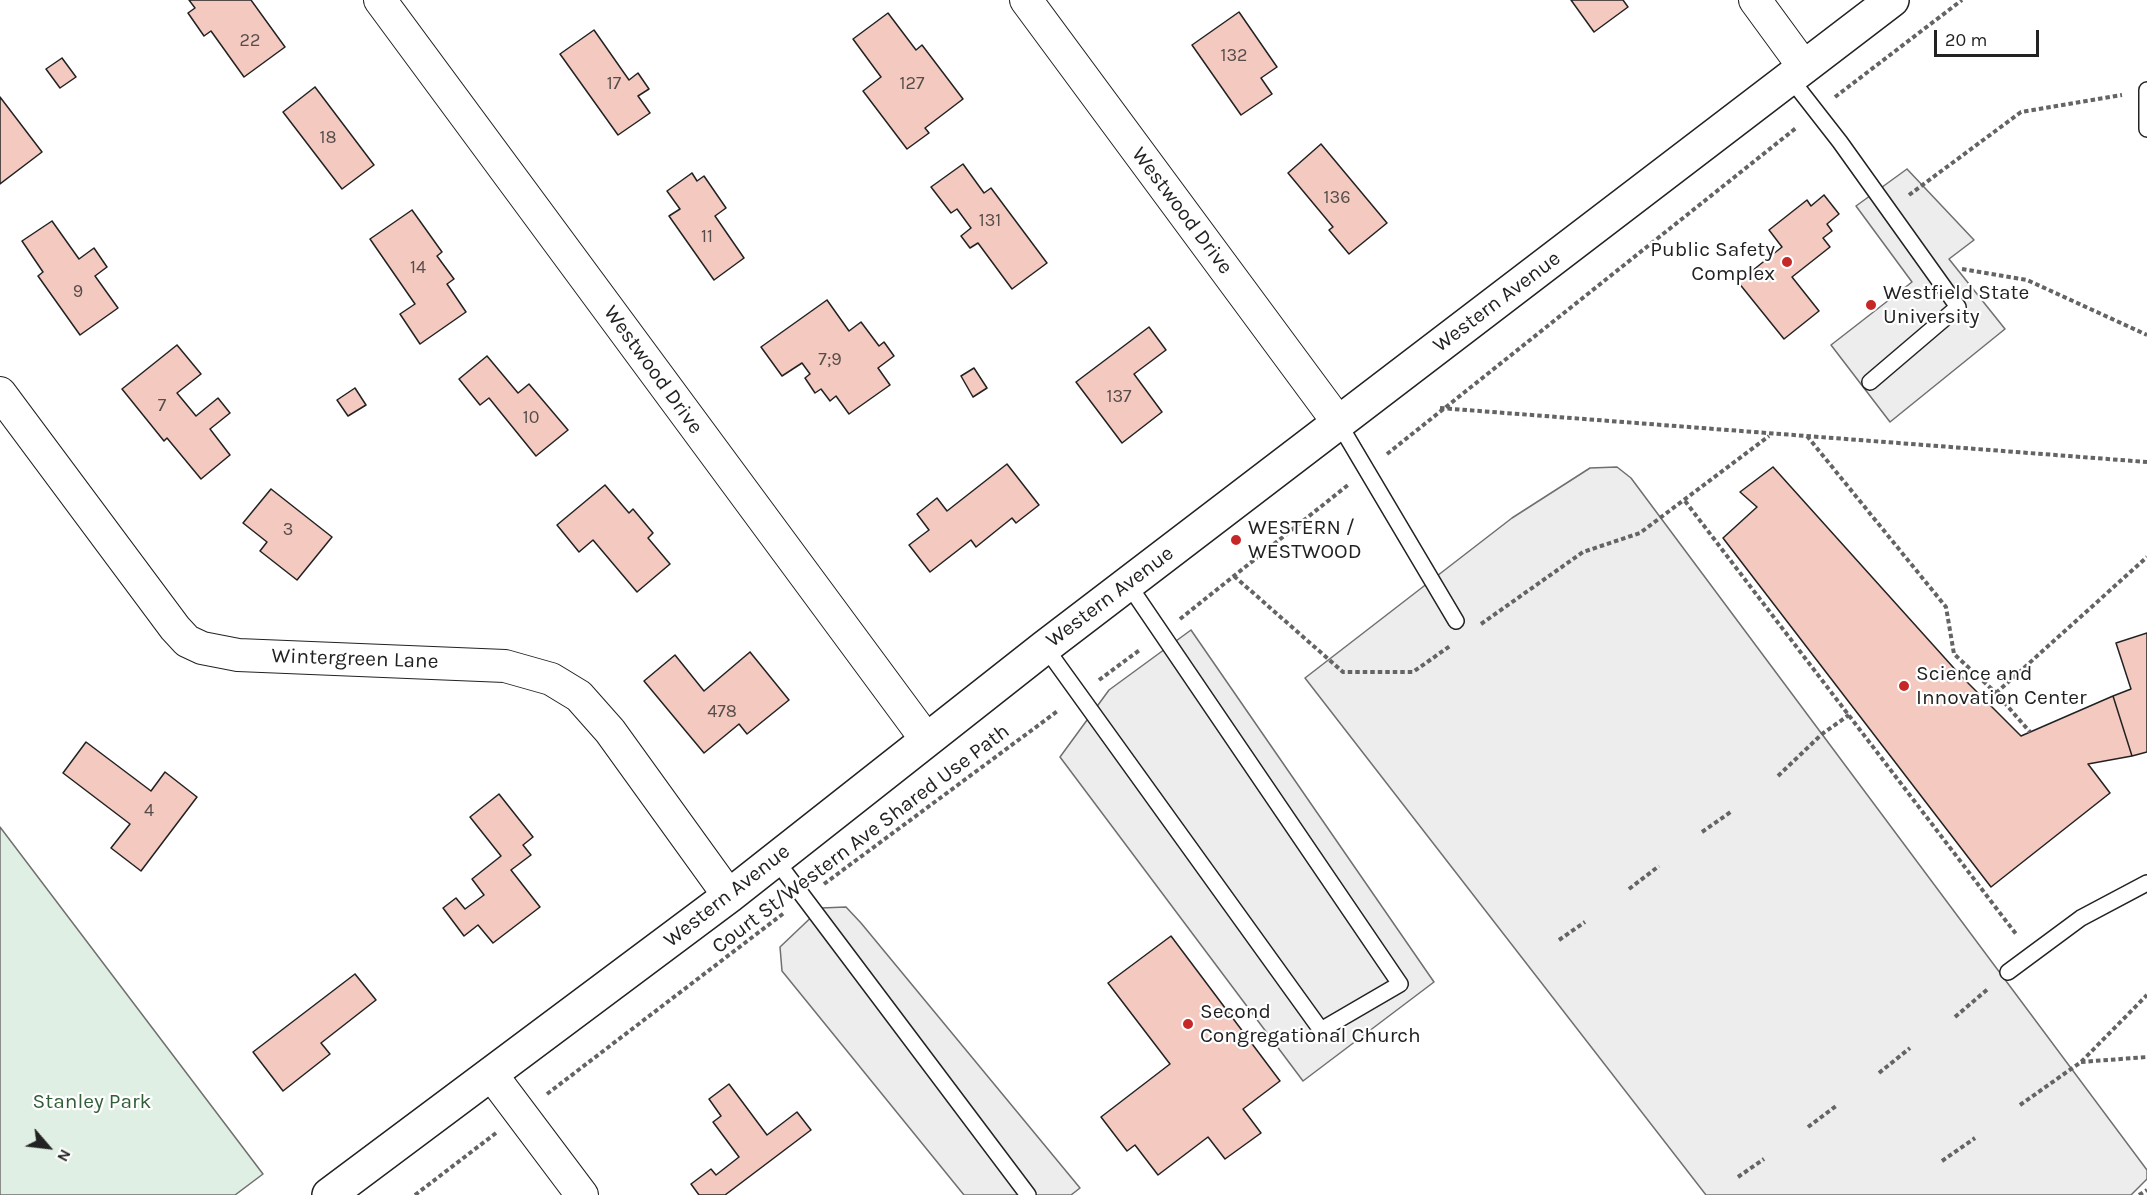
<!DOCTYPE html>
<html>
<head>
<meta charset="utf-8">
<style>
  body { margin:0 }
  #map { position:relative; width:2147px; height:1195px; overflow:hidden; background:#fff; font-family:Karla,sans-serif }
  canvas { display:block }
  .north { position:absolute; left:18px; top:1117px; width:60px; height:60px; -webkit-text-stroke:4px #fff; paint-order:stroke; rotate:118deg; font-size:16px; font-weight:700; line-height:24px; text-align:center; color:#222 }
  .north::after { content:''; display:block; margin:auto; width:21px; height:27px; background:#222; clip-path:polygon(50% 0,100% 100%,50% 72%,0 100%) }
  .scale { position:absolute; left:1934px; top:30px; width:105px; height:27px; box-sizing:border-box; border:3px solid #222; border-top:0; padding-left:8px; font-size:18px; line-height:21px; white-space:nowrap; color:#222; -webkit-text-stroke:4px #fff; paint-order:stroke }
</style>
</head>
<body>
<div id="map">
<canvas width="2147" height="1195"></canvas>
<div class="north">N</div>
<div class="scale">20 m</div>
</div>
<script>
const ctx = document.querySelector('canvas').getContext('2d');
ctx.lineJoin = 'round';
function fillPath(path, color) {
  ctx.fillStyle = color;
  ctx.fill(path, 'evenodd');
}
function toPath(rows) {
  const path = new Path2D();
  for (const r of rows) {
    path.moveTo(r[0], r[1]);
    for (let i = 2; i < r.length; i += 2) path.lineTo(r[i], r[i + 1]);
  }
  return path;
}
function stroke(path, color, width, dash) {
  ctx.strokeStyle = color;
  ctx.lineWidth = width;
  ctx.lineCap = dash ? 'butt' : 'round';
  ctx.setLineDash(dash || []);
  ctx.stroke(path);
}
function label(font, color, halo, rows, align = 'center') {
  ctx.font = font + ' Karla,sans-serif';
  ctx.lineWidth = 4.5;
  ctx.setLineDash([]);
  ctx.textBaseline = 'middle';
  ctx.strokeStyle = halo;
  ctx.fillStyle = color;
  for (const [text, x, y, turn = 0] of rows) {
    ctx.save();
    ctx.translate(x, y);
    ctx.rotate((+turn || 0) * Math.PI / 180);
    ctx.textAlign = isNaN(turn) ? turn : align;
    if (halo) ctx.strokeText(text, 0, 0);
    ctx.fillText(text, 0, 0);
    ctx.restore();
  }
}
const green = toPath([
  [0,827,263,1174,235,1195,0,1195,0,827]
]);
fillPath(green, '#e0efe3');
stroke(green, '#6f6f6f', 1.5);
const parking = toPath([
  [1907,169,1974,240,1949,259,2005,329,1890,422,1831,345,1912,282,1856,206,1907,169],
  [1617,467,1631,478,2147,1170,2147,1179,2131,1195,1706,1195,1305,678,1512,518,1590,468,1617,467],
  [1191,630,1434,982,1303,1081,1060,757,1109,690,1191,630],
  [846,907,861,923,1080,1188,1071,1195,964,1195,782,971,780,947,821,908,846,907]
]);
fillPath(parking, '#ededed');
stroke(parking, '#6f6f6f', 1.5);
const building = toPath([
  [189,0,251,0,285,47,244,77,211,31,204,36,188,13,195,8,189,0],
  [1571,0,1623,0,1628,7,1594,32,1571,0],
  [1239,12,1277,67,1261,78,1272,94,1241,115,1192,45,1239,12],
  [888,13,916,50,922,45,963,99,925,128,929,133,907,149,863,91,881,77,853,39,888,13],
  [594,30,629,80,638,73,649,89,638,96,650,113,618,135,560,54,594,30],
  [62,58,76,77,60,88,46,69,62,58],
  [315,87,374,165,342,189,283,112,315,87],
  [0,97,42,152,0,184,0,97],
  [1321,144,1387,223,1349,254,1329,230,1333,227,1288,173,1321,144],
  [963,164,984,193,991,188,1047,263,1012,289,978,243,970,248,961,236,971,228,957,209,951,213,931,187,963,164],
  [692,173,697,181,704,176,726,208,715,216,744,258,714,280,669,216,680,209,667,191,692,173],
  [1824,195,1839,214,1827,224,1832,231,1823,238,1830,247,1792,277,1819,311,1784,339,1738,282,1782,247,1769,230,1807,200,1811,206,1824,195],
  [412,210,442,252,437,256,454,279,447,284,466,312,420,344,400,314,415,304,370,239,412,210],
  [52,221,79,259,94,248,107,267,95,276,118,308,80,335,38,276,43,272,22,241,52,221],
  [827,300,849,331,861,322,879,346,884,342,894,356,878,368,890,385,849,414,836,396,830,401,821,389,815,393,805,378,810,374,802,363,782,376,761,347,827,300],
  [1149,327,1166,350,1134,374,1162,412,1122,443,1076,382,1149,327],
  [177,345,201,374,177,393,196,416,218,398,230,413,210,429,230,455,201,479,167,438,164,441,122,389,177,345],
  [487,356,518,393,529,384,568,430,536,456,489,398,480,405,459,379,487,356],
  [974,368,987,388,973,397,961,376,974,368],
  [355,388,366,405,348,416,337,400,355,388],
  [1007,464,1039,505,1016,523,1012,518,976,547,971,540,930,572,909,545,929,530,917,514,937,498,947,511,1007,464],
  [1773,467,1961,676,2021,736,2113,696,2132,756,2088,764,2110,793,1991,887,1723,538,1757,507,1740,492,1773,467],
  [605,485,629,513,633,509,653,533,648,538,670,564,637,592,593,540,579,552,557,525,605,485],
  [271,489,332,537,297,580,260,551,267,542,243,523,271,489],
  [2147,633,2147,752,2132,756,2113,696,2131,689,2116,643,2147,633],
  [750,652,789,700,747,734,739,724,704,753,644,681,675,655,704,691,750,652],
  [86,742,151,791,165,772,197,797,141,871,111,848,130,824,63,773,86,742],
  [499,794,533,837,523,845,531,855,511,870,540,907,493,943,478,925,464,936,443,908,456,898,465,909,484,895,472,879,501,856,470,817,499,794],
  [1171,936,1280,1081,1243,1109,1261,1133,1225,1159,1208,1137,1158,1175,1135,1145,1127,1151,1101,1117,1170,1064,1108,983,1171,936],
  [355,974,376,1000,321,1043,330,1054,283,1091,253,1052,355,974],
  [729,1084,767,1135,797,1112,811,1130,725,1195,699,1195,691,1184,711,1169,716,1175,739,1157,713,1122,721,1116,709,1099,729,1084]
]);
fillPath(building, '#f3c9c0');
stroke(building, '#222', 1.5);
const service = toPath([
  [1790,78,1840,142,1958,307,1870,382],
  [2147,90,2147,129],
  [1338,422,1456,621],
  [1045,647,1321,1030,1400,984,1128,584],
  [775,859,1028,1195],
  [2008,972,2081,918,2147,883]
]);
const minor = toPath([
  [380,0,926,739],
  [1026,0,1338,422],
  [1755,0,1804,67],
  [0,393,175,628,187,641,202,648,238,655,505,666,551,679,579,696,610,731,729,896],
  [491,1074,582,1195]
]);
const secondary = toPath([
  [329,1195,729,896,1045,647,1892,0]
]);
stroke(service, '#222', 18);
stroke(minor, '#222', 34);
stroke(secondary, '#222', 36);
stroke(toPath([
  [1835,97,1962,0],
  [1909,195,2021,112,2122,95],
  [1962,269,2027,280,2147,335],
  [1440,408,2147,462],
  [1807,436,1946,607,1954,654,1996,693,2030,732],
  [1387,454,1796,128],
  [1685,501,2016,934],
  [1234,576,1343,672,1413,672,1450,646],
  [1180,619,1348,485],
  [1481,624,1583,552,1640,533,1769,436],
  [1099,680,1141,649],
  [1996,693,2147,557],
  [1778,776,1822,734,1849,715],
  [1702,832,1732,811],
  [824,884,1059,710],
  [1629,889,1659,866],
  [1559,940,1585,922],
  [1955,1017,1989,988],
  [2081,1062,2147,1057],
  [1879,1073,1910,1048],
  [547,1094,784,913],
  [2020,1105,2081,1062,2147,995],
  [1808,1127,1836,1106],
  [1942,1161,1975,1138],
  [1738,1177,1764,1159],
  [415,1195,496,1133],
  [2139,1195,2147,1190]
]), '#646464', 4, [4.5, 3]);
stroke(service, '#fff', 15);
stroke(minor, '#fff', 32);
stroke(secondary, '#fff', 33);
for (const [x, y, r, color] of [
  [1787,262,6,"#c62828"],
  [1871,305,6,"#c62828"],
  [1236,540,6,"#c62828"],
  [1904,686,6,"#c62828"],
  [1188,1024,6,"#c62828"]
]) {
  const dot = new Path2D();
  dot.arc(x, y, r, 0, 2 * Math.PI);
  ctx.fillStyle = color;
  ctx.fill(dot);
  stroke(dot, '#fff', 2);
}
label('18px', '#564c4a', null, [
  ["22",250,41],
  ["132",1234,56],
  ["17",614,84],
  ["127",912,84],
  ["18",328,138],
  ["136",1337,198],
  ["131",990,221],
  ["11",707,237],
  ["14",418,268],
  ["9",78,292],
  ["7;9",830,360],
  ["137",1119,397],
  ["7",162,406],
  ["10",531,418],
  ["3",288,530],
  ["478",722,712],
  ["4",149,811]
]);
label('21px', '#222', '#fff', [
  ["Westwood Drive",1182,211,53],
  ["Western Avenue",1497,302,-37],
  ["Westwood Drive",653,370,54],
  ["Western Avenue",1110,597,-37],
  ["Wintergreen Lane",355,659,2],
  ["Court St/Western Ave Shared Use Path",861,839,-37],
  ["Western Avenue",727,896,-38]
]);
label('21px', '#222', '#fff', [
  ["Public Safety",1775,250,"right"],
  ["Complex",1775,274,"right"],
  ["Westfield State",1883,293],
  ["University",1883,317],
  ["WESTERN /",1248,528],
  ["WESTWOOD",1248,552],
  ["Science and",1916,674],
  ["Innovation Center",1916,698],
  ["Second",1200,1012],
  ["Congregational Church",1200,1036]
], 'left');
label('21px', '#2f5e38', '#fff', [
  ["Stanley Park",92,1102]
]);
</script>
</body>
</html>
